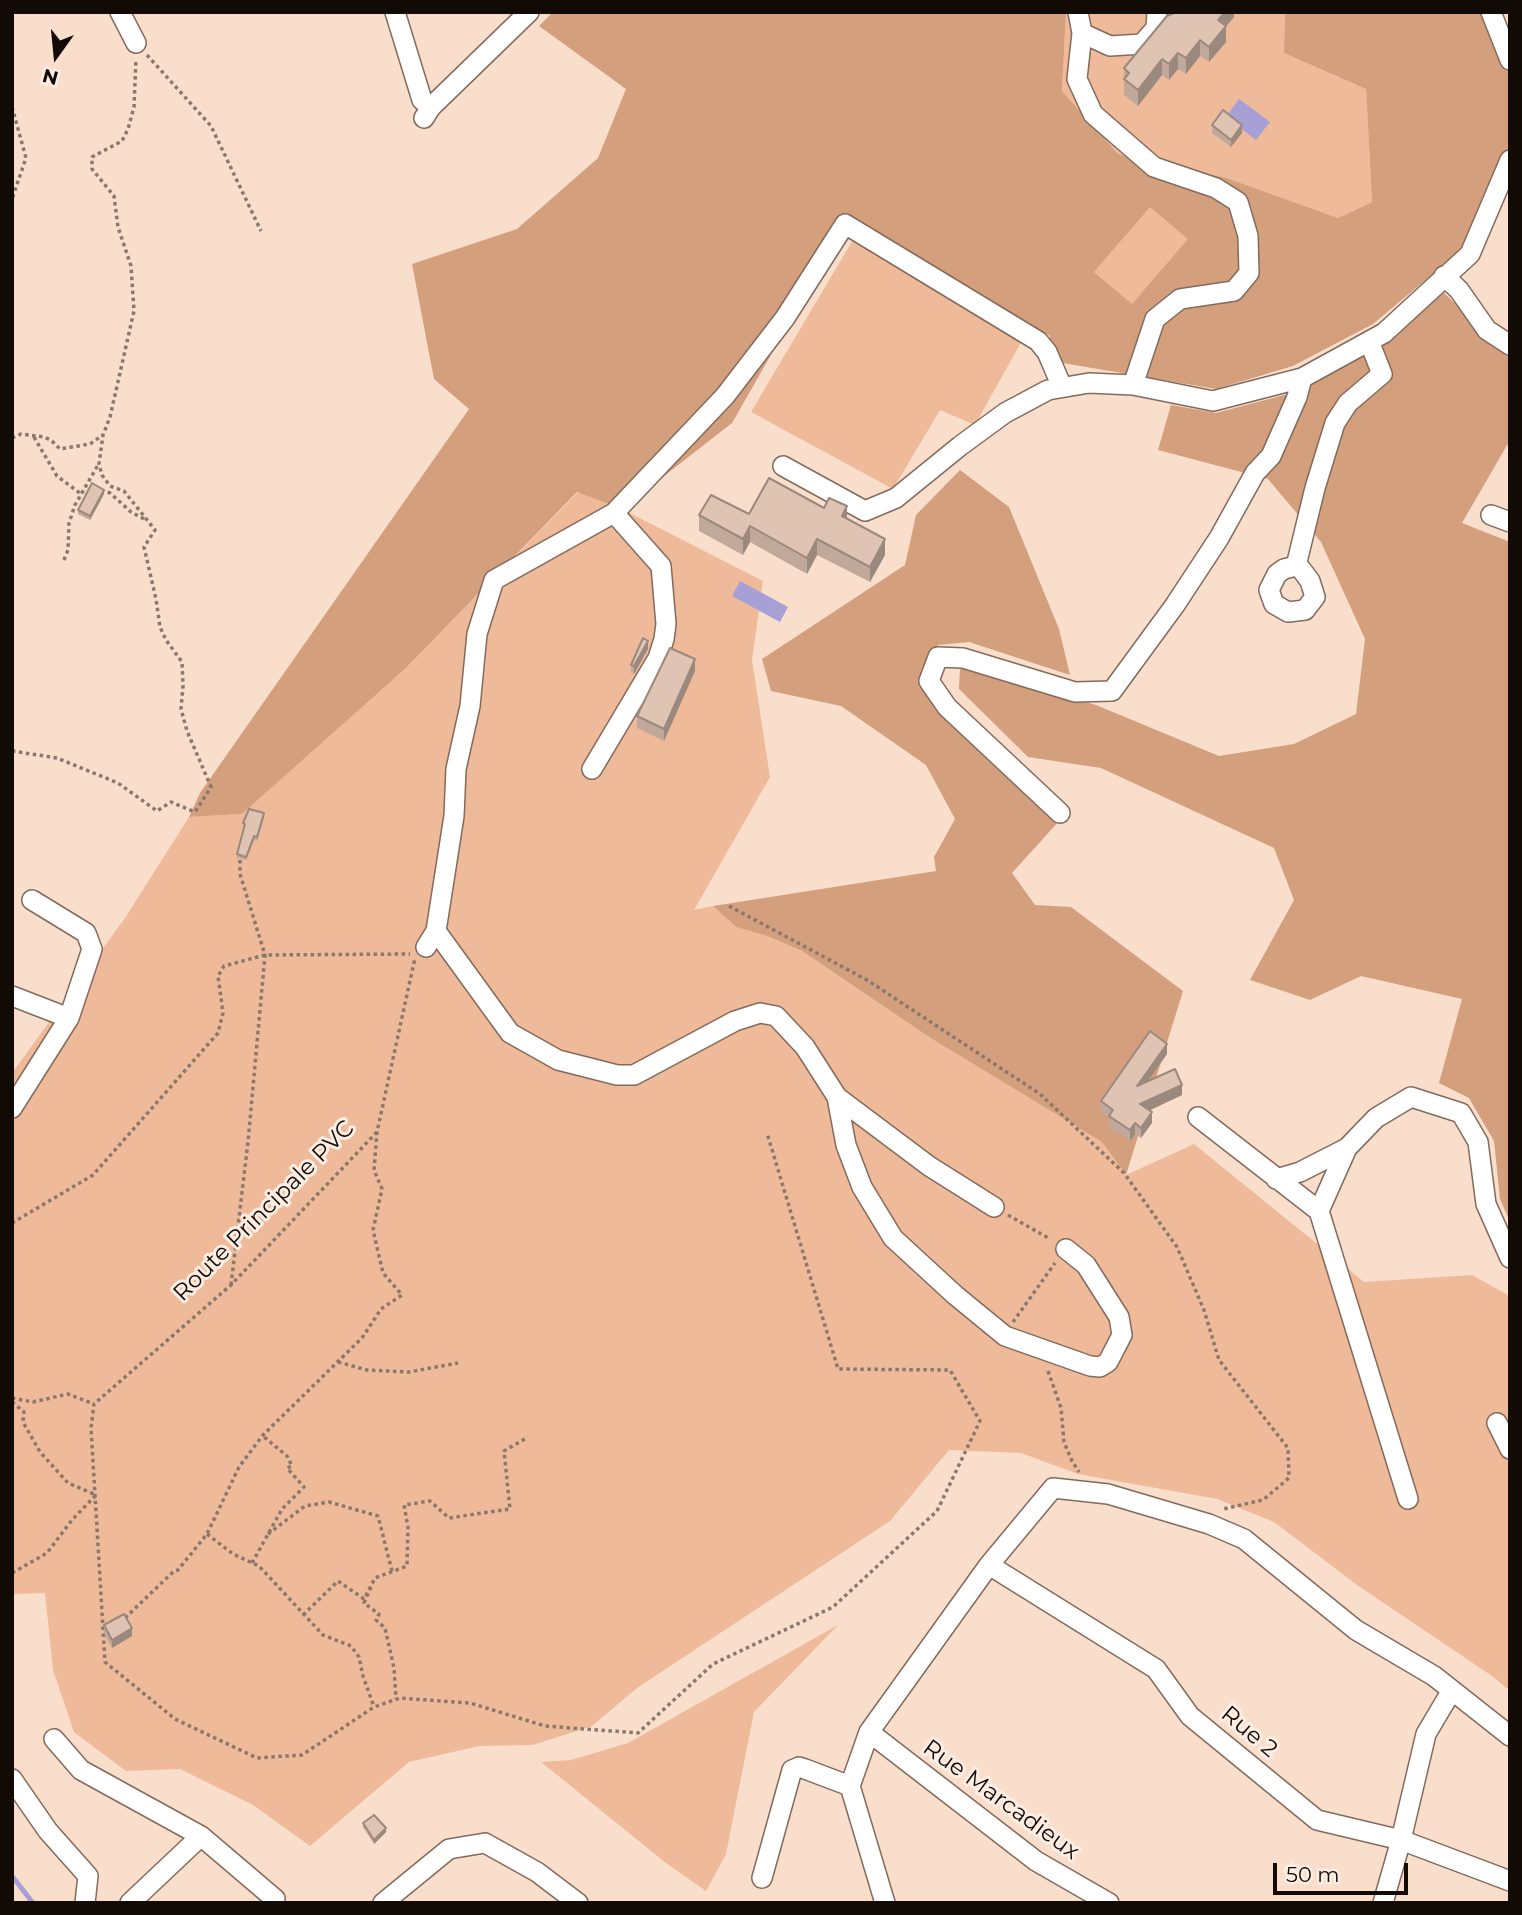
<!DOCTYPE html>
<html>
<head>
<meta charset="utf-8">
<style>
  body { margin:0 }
  #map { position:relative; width:1522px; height:1915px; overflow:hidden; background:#fadecc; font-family:Montserrat,sans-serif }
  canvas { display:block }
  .frame { position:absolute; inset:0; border:14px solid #120a05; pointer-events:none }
  .north { position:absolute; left:21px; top:21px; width:70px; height:70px; -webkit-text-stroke:5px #feede3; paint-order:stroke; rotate:195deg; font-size:19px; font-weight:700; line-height:28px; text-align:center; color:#120a05 }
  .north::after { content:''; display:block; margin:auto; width:24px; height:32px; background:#120a05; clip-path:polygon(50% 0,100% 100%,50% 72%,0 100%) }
  .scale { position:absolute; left:1273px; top:1863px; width:135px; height:32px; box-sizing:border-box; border:4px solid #120a05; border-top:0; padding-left:9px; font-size:21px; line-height:24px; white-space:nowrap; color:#120a05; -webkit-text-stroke:5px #feede3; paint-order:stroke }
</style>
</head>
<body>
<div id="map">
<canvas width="1522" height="1915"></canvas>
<div class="frame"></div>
<div class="north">N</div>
<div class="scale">50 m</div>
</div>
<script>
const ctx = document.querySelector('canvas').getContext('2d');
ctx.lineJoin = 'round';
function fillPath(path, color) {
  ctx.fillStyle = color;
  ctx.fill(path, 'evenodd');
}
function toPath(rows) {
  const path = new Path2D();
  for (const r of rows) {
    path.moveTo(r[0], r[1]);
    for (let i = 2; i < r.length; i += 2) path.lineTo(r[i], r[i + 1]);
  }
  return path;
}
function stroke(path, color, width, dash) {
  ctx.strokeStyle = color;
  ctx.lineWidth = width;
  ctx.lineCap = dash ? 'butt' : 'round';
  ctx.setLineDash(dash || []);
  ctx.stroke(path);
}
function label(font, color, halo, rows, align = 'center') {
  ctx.font = font + ' Montserrat,sans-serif';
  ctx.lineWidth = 6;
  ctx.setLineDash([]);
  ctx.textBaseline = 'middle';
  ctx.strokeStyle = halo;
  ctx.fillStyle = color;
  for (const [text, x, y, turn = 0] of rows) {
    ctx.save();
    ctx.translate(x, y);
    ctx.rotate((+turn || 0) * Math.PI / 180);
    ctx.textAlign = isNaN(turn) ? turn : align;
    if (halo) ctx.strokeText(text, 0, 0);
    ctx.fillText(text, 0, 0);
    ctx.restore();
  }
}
fillPath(toPath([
  [1066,12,1285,12,1284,53,1366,89,1372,202,1338,218,1227,178,1118,154,1062,91],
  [1150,206,1189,239,1132,305,1094,272],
  [854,238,1024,337,975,425,940,410,893,489,751,412],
  [578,492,622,509,763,581,752,660,770,777,694,910,713,906,736,927,767,936,802,951,932,1039,1102,1142,1126,1175,1194,1144,1364,1282,1472,1275,1510,1296,1510,1691,1492,1676,1357,1585,1274,1522,1217,1499,1078,1474,1021,1453,949,1450,890,1521,637,1688,592,1726,533,1745,479,1746,409,1762,310,1846,253,1805,180,1769,126,1771,74,1732,53,1670,45,1593,12,1594,12,1073,125,918,189,817,242,814,406,668],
  [838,1625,754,1712,726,1854,706,1891,666,1863,541,1762,571,1760,628,1743]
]), '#efba99');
fillPath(toPath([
  [553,12,1066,12,1062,91,1118,154,1227,178,1338,218,1372,202,1366,89,1284,53,1285,12,1481,12,1510,76,1510,147,1460,251,1373,324,1293,366,1216,389,1045,360,1050,336,851,215,732,423,622,509,577,492,406,668,242,814,189,817,200,793,469,409,434,379,412,264,517,229,598,158,626,89,539,26],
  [1150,207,1188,239,1132,304,1094,272],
  [1444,293,1510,355,1510,440,1462,523,1510,542,1510,1222,1500,1199,1494,1141,1469,1098,1439,1083,1462,999,1361,976,1310,1000,1250,980,1294,900,1274,848,1101,768,1028,757,959,689,960,668,1096,705,1219,756,1294,744,1356,714,1365,639,1321,542,1268,479,1158,450,1171,405,1216,413,1288,394,1361,357],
  [960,470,1009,507,1059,629,1070,675,969,642,938,645,923,671,1060,820,1012,873,1035,905,1071,907,1183,991,1126,1175,1102,1142,932,1039,802,951,767,936,736,927,713,906,936,871,934,857,955,819,926,765,841,706,771,691,762,659,905,565,916,515]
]), '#d39f7d');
fillPath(toPath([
  [1239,99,1270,122,1256,140,1226,117],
  [740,581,788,607,780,622,732,596]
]), '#a7a0d6');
stroke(toPath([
  [12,1876,33,1903]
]), '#a7a0d6', 5);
const minor = toPath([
  [120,12,136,43],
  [395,12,422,100,431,107],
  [1078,12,1082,33,1077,79,1093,114,1154,167,1216,188,1238,202,1248,236,1249,273,1234,291,1180,299,1155,319,1133,385],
  [1491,12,1510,60],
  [1082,33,1110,46,1142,44,1156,28,1157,12],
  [424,118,431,107,529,12],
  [1444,276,1459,290,1487,330,1510,345],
  [783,466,865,511,896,498,960,446,1005,413,1048,390,1089,383,1133,385,1213,401,1302,378,1384,333,1470,254,1510,160],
  [1491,515,1510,522],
  [1296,566,1301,569,1310,581,1315,597,1305,610,1288,612,1274,604,1269,590,1277,574,1284,569,1296,566,1315,488,1335,423,1348,403,1382,374,1369,341],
  [592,769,658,658,664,639,666,624,661,566,614,513],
  [1060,813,947,707,929,681,938,657,963,658,1075,692,1112,691,1175,605,1219,538,1255,473,1271,456,1297,397,1302,378],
  [436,931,510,1033,558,1060,617,1075,634,1075,735,1021,760,1013,776,1016,805,1047,837,1097],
  [426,947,436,931,454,816,456,769,470,706,477,634,494,580,614,513,725,396,785,318,845,224,1038,341,1047,352,1062,387],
  [12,996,69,1018],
  [12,1108,69,1018,92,949,86,933,32,900],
  [1198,1117,1319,1211],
  [1276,1179,1300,1172,1347,1148],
  [994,1207,929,1166,837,1097,846,1145,862,1187,893,1238,955,1295,1005,1336,1090,1366,1100,1367,1108,1362,1122,1335,1119,1317,1086,1265,1066,1249],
  [1497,1423,1510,1449],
  [1408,1499,1319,1211,1347,1148,1376,1118,1411,1097,1461,1113,1478,1142,1486,1204,1510,1258],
  [989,1565,1156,1669,1190,1716,1317,1820,1401,1840,1510,1881],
  [869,1732,1036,1861,1109,1903],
  [54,1739,81,1770,201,1836,275,1899],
  [12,1779,48,1831,88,1876,85,1903],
  [762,1878,792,1770,799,1767,805,1769,850,1786],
  [130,1903,201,1836],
  [383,1903,449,1849,485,1843,537,1872,578,1903],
  [885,1903,850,1786,869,1732,989,1565,1053,1488,1108,1494,1209,1524,1244,1539,1356,1630,1434,1676,1510,1736],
  [1383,1903,1401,1840,1426,1734,1452,1690]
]);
stroke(minor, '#836a5b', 22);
stroke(toPath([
  [147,55,211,126,261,231],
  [12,107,26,158,12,199],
  [34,437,57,476,81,494],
  [12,438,21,434,44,437,51,440,60,449,90,444,103,435],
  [101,490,110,493,131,512,146,520],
  [64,560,68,550,69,523,75,505,98,465],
  [12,751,57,758,118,783,157,811,171,802,195,812,211,787,187,731,181,709,183,686,182,662,166,640,160,627,156,599,144,547,155,530,124,491,110,486,102,475,99,464,103,435,110,417,134,311,131,266,118,227,114,196,92,169,92,157,122,141,128,129,134,107,136,59],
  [729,906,867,980,1040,1094,1124,1173,1177,1247,1204,1310,1219,1360,1288,1448,1289,1478,1263,1500,1223,1509],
  [377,1132,231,1285,94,1404,91,1428,105,1662,175,1719,257,1758,302,1755,374,1707,400,1698,470,1703,545,1726,638,1733,713,1664,833,1607,937,1511,980,1421,950,1370,838,1369,767,1133],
  [1008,1215,1050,1239],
  [12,1223,93,1175,218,1033,223,1013,218,976,224,966,265,955,410,954],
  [231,1285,248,1142,265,955,240,874,240,854],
  [1013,1322,1055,1263],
  [338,1362,367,1370,409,1372,458,1363],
  [1048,1371,1061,1408,1064,1442,1072,1461,1079,1472],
  [12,1398,33,1402,68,1394,94,1404],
  [12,1402,24,1412,23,1422,40,1452,68,1483,96,1495,72,1520,47,1553,12,1573],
  [207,1534,233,1554,259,1566,323,1635,351,1646,359,1657,363,1676,374,1707],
  [268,1534,305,1506,329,1502,378,1516,392,1571],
  [252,1563,282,1509,304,1487,287,1468,292,1466,287,1456,263,1436],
  [371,1587,364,1603,379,1614,376,1620,385,1628,394,1668,396,1699],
  [303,1615,338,1581,364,1599,375,1578,407,1566,408,1527,404,1505,430,1501,449,1518,510,1509,504,1451,528,1437],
  [125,1618,174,1571,178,1570,207,1534,239,1467,263,1435,362,1338,381,1309,402,1295,383,1273,373,1230,382,1189,374,1170,377,1132,415,958]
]), '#8b786c', 3.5, [3.5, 3.5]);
stroke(minor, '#fff', 19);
fillPath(toPath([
  [1234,12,1234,17,1226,26,1226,42,1209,62,1200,56,1186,74,1178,69,1169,80,1162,75,1138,106,1124,95,1124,68],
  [1212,125,1242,133,1231,147,1212,133],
  [104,494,90,520,78,514,78,510],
  [824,508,847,519,885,555,870,582,817,555,807,574,750,542,743,555,699,531,699,515,749,514],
  [648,649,634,674,631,673,631,665],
  [695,671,664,741,637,728,637,716],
  [264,817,257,841,254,840,246,860,237,858,237,854,244,828,243,827,243,823],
  [1167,1054,1148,1081,1182,1095,1149,1110,1152,1123,1141,1138,1135,1134,1130,1141,1109,1127,1109,1117,1101,1112,1101,1101],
  [104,1625,132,1636,112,1648,104,1633],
  [363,1823,386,1832,374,1844,363,1827]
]), '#c0a99a');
fillPath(toPath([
  [1225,12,1234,12,1234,17,1218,36,1218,20],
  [1226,26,1226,42,1209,62,1209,47],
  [1200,40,1200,56,1186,74,1186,58],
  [1178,53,1178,69,1169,80,1169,64],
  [1162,59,1162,75,1138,106,1138,90],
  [1242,125,1242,133,1231,147,1231,140],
  [104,490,104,494,90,520,90,516],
  [847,506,847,521,842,516],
  [750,526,750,542,743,555,743,539],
  [817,539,817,555,807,574,807,558],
  [885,539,885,555,870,582,870,567],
  [648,641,648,649,634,674,634,666],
  [695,659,695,671,664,741,664,729],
  [264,813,264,817,257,841,257,837],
  [254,836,254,840,246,860,246,857],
  [1167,1044,1167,1054,1137,1097,1137,1086],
  [1182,1085,1182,1095,1140,1115,1140,1104],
  [1152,1112,1152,1123,1141,1138,1141,1128],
  [1135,1123,1135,1134,1130,1141,1130,1130],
  [132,1628,132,1636,112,1648,112,1640],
  [386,1828,386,1832,374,1844,374,1840]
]), '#9c897d');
const building = toPath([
  [1176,12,1225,12,1218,20,1226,26,1209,47,1200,40,1186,58,1178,53,1169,64,1162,59,1138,90,1124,79,1129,73,1124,68,1167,16,1176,12],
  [1223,110,1242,125,1231,140,1212,125,1223,110],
  [769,478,824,508,829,498,847,506,842,516,885,539,870,567,817,539,807,558,750,526,743,539,699,515,711,495,749,514,769,478],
  [92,483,104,490,90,516,78,510,92,483],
  [643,638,648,641,634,666,631,665,643,638],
  [670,648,695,659,664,729,637,716,670,648],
  [249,809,264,813,257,837,254,836,246,857,237,854,245,824,243,823,249,809],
  [1150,1031,1167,1044,1137,1086,1175,1069,1182,1085,1140,1104,1152,1112,1141,1128,1135,1123,1130,1130,1109,1116,1113,1110,1101,1101,1150,1031],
  [124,1614,132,1628,112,1640,104,1625,124,1614],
  [374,1815,386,1828,374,1840,363,1823,374,1815]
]);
fillPath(building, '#dfc4b3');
stroke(building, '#9c897d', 2);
label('23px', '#120a05', '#feede3', [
  ["Route Principale PVC",264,1211,-45],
  ["Rue 2",1249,1732,40],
  ["Rue Marcadieux",1001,1800,36]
]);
</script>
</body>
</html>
